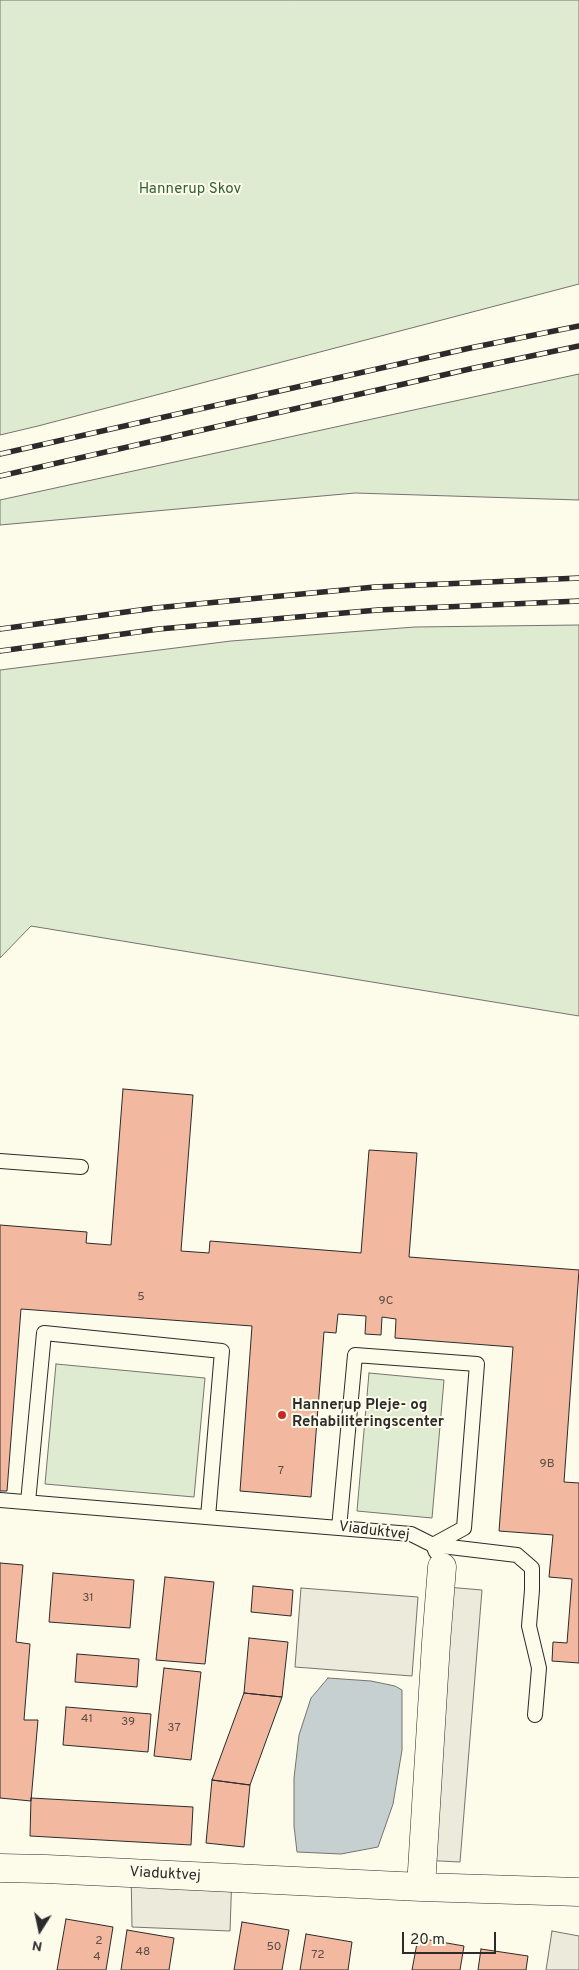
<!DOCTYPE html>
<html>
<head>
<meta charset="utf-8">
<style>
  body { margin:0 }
  #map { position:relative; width:579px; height:1970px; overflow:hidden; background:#fdfbea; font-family:Overpass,sans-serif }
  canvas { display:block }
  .north { position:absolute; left:15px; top:1905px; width:50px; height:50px; -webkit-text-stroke:4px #fdfbea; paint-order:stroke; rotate:190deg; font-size:14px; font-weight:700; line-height:20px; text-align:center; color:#2b2b2b }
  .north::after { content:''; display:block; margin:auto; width:18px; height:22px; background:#2b2b2b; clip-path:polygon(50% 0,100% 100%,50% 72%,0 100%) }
  .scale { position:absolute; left:402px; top:1932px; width:94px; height:22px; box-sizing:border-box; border:2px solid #2b2b2b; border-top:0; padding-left:6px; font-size:15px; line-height:18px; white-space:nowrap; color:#2b2b2b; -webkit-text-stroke:4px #fdfbea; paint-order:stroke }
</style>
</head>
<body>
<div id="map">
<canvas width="579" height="1970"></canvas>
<div class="north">N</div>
<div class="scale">20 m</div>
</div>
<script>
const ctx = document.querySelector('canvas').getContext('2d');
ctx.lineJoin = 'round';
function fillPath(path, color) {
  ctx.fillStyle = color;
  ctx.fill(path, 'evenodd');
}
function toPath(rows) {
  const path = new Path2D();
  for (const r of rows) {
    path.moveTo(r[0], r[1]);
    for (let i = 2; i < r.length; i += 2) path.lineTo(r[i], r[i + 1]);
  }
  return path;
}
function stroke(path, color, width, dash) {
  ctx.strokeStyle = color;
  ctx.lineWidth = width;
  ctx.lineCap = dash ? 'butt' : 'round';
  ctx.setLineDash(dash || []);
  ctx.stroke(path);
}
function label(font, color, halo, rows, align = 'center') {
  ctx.font = font + ' Overpass,sans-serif';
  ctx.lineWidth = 4;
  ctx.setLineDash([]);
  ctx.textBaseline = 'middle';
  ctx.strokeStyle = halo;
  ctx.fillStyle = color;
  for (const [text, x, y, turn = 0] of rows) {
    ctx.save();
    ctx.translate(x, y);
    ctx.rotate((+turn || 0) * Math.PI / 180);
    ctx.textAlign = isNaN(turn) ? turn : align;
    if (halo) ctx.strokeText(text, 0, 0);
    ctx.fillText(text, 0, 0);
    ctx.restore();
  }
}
const green = toPath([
  [0,0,579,0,579,284,38,426,0,435,0,0],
  [579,374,579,500,355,493,0,525,0,500,579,374],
  [579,625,579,1016,31,926,0,958,0,670,231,641,415,627,579,625],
  [56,1364,205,1378,194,1497,45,1484,56,1364],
  [369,1373,444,1380,432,1518,357,1511,369,1373]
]);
fillPath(green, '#deebd1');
stroke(green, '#74746e', 1);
const parking = toPath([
  [435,1586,482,1590,460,1862,420,1860,435,1586],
  [301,1588,418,1597,412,1676,295,1667,301,1588],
  [131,1867,232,1873,230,1931,132,1927,131,1867],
  [552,1931,579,1936,579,1970,546,1970,552,1931]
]);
fillPath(parking, '#eceadb');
stroke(parking, '#74746e', 1);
const water = toPath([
  [328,1678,371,1681,395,1686,402,1690,402,1750,393,1804,378,1847,341,1854,297,1852,294,1826,294,1778,299,1735,311,1698,328,1678]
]);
fillPath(water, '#c7d0d0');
stroke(water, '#74746e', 1);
const building = toPath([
  [123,1089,193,1095,181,1251,209,1253,210,1241,361,1253,369,1150,417,1153,409,1257,579,1270,564,1482,579,1483,579,1663,552,1661,553,1642,567,1643,572,1579,549,1577,553,1535,499,1531,513,1347,395,1338,396,1319,382,1317,381,1335,365,1334,366,1316,338,1314,336,1333,324,1332,311,1497,240,1491,252,1326,21,1309,7,1491,0,1491,0,1225,87,1232,86,1243,111,1245,123,1089],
  [0,1563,23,1565,16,1642,30,1644,24,1720,38,1720,31,1801,0,1798,0,1563],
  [53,1573,134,1580,130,1628,49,1622,53,1573],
  [165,1577,214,1582,205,1664,156,1660,165,1577],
  [253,1586,293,1590,291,1616,251,1612,253,1586],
  [249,1638,288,1642,282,1697,244,1693,249,1638],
  [77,1654,139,1659,137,1687,75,1682,77,1654],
  [164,1668,201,1672,191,1760,154,1756,164,1668],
  [244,1693,282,1697,250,1785,212,1780,244,1693],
  [66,1707,151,1714,148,1752,63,1745,66,1707],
  [212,1780,250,1785,244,1847,206,1843,212,1780],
  [31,1798,193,1807,191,1845,30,1836,31,1798],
  [66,1919,113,1927,106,1970,57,1970,66,1919],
  [242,1922,289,1930,282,1970,234,1970,242,1922],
  [127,1930,174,1938,169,1970,121,1970,127,1930],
  [306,1934,352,1942,348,1970,300,1970,306,1934],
  [418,1938,464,1946,460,1970,412,1970,418,1938],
  [481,1949,528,1956,526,1970,478,1970,481,1949]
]);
fillPath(building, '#f2b8a0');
stroke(building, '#2b2b2b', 1);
const lane = toPath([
  [0,1161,81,1167],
  [0,1500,411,1534,433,1545,436,1552],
  [28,1502,44,1333,222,1351,208,1517],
  [339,1528,355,1355,477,1364,464,1528,433,1545],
  [433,1545,517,1555,532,1568,532,1590,529,1626,539,1668,535,1715]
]);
const street = toPath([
  [0,1868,46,1869,421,1887,579,1892],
  [421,1887,436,1643,442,1567]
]);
stroke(lane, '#2b2b2b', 16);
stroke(street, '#2b2b2b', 29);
stroke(lane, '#fdfbea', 14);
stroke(street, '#fdfbea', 28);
const rail = toPath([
  [0,454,470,348,579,326],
  [0,476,474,368,579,346],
  [0,629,155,608,375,587,579,578],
  [0,651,159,629,378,610,579,601]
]);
stroke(rail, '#2b2b2b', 5.5);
stroke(rail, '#fdfbea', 4, [11]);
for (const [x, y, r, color] of [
  [282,1415,5,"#c62828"]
]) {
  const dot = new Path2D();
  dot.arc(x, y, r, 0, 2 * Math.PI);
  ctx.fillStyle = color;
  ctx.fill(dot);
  stroke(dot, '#fdfbea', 2);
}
label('12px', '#5d4e48', null, [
  ["5",141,1298],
  ["9C",386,1302],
  ["9B",547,1465],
  ["7",281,1472],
  ["31",88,1599],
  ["41",87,1720],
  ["39",128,1723],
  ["37",174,1729],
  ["2",99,1942],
  ["50",274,1948],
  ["48",143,1953],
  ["72",318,1956],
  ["4",97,1958]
]);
label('15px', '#34623c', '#fdfbea', [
  ["Hannerup Skov",190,190]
]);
label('bold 15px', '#2b2b2b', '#fdfbea', [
  ["Hannerup Pleje- og",292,1406],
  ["Rehabiliteringscenter",292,1423]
], 'left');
label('15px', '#2b2b2b', '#fdfbea', [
  ["Viaduktvej",374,1532,7],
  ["Viaduktvej",165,1875,3]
]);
</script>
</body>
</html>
